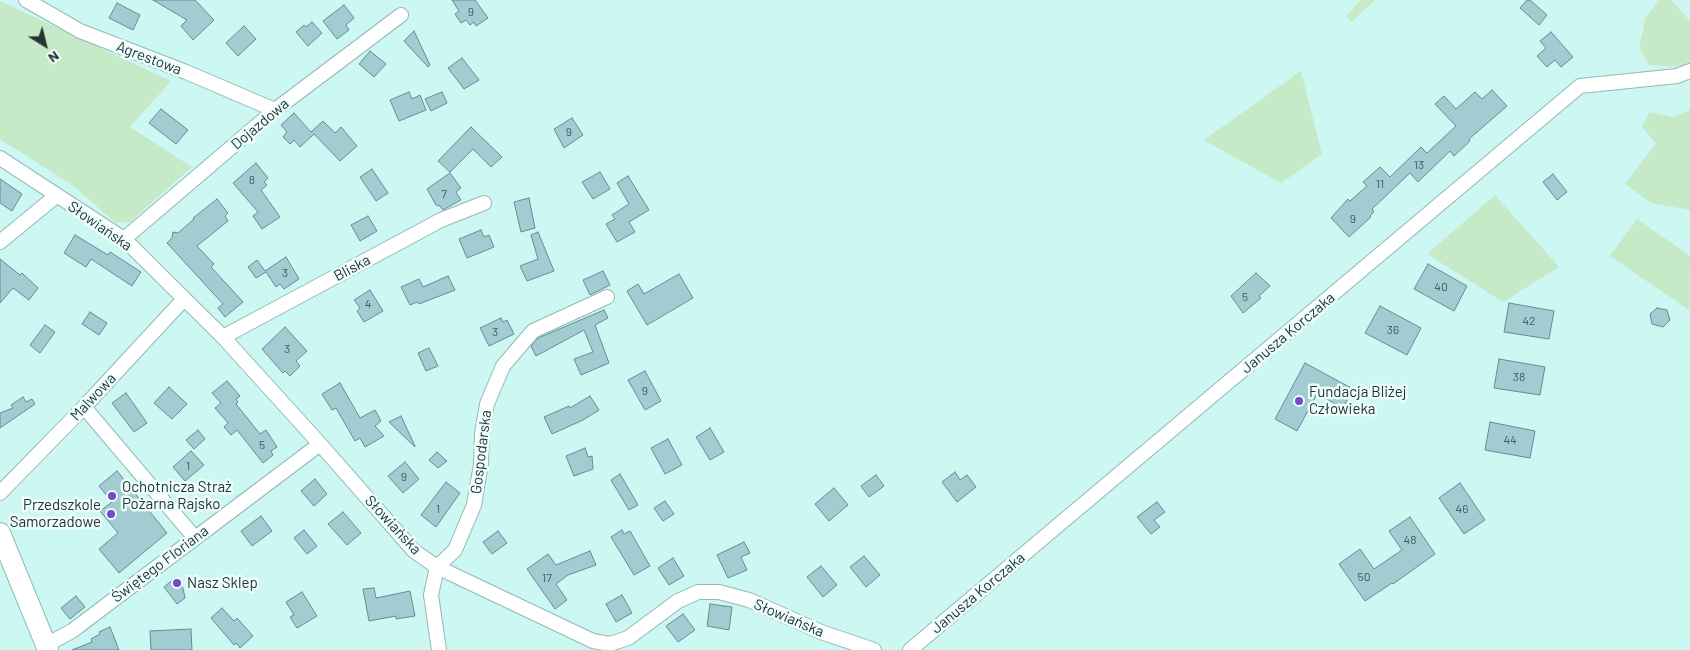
<!DOCTYPE html>
<html>
<head>
<meta charset="utf-8">
<style>
  body { margin:0 }
  #map { position:relative; width:1690px; height:650px; overflow:hidden; background:#ccf7f2; font-family:Barlow,sans-serif }
  canvas { display:block }
  .north { position:absolute; left:20px; top:20px; width:50px; height:50px; -webkit-text-stroke:4px #edfefc; paint-order:stroke; rotate:144deg; font-size:14px; font-weight:700; line-height:20px; text-align:center; color:#253534 }
  .north::after { content:''; display:block; margin:auto; width:18px; height:22px; background:#253534; clip-path:polygon(50% 0,100% 100%,50% 72%,0 100%) }
</style>
</head>
<body>
<div id="map">
<canvas width="1690" height="650"></canvas>
<div class="north">N</div>
</div>
<script>
const ctx = document.querySelector('canvas').getContext('2d');
ctx.lineJoin = 'round';
function fillPath(path, color) {
  ctx.fillStyle = color;
  ctx.fill(path, 'evenodd');
}
function toPath(rows) {
  const path = new Path2D();
  for (const r of rows) {
    path.moveTo(r[0], r[1]);
    for (let i = 2; i < r.length; i += 2) path.lineTo(r[i], r[i + 1]);
  }
  return path;
}
function stroke(path, color, width, dash) {
  ctx.strokeStyle = color;
  ctx.lineWidth = width;
  ctx.lineCap = dash ? 'butt' : 'round';
  ctx.setLineDash(dash || []);
  ctx.stroke(path);
}
function label(font, color, halo, rows, align = 'center') {
  ctx.font = font + ' Barlow,sans-serif';
  ctx.lineWidth = 5;
  ctx.setLineDash([]);
  ctx.textBaseline = 'middle';
  ctx.strokeStyle = halo;
  ctx.fillStyle = color;
  for (const [text, x, y, turn = 0] of rows) {
    ctx.save();
    ctx.translate(x, y);
    ctx.rotate((+turn || 0) * Math.PI / 180);
    ctx.textAlign = isNaN(turn) ? turn : align;
    if (halo) ctx.strokeText(text, 0, 0);
    ctx.fillText(text, 0, 0);
    ctx.restore();
  }
}
fillPath(toPath([
  [1361,0,1375,0,1351,22,1346,16],
  [1660,0,1671,0,1690,21,1690,63,1680,67,1649,65,1639,48,1646,16],
  [0,1,171,81,130,127,192,167,130,222,116,223,72,185,0,139],
  [1301,71,1322,154,1281,183,1204,140],
  [1690,110,1690,210,1651,203,1625,184,1656,143,1642,127,1649,112,1673,117],
  [1495,195,1559,267,1503,302,1427,254],
  [1637,219,1690,256,1689,310,1610,256]
]), '#c6eac7');
const building = toPath([
  [153,0,195,0,214,20,193,40,181,26,187,20,153,0],
  [452,0,475,0,488,18,476,26,474,22,470,25,466,20,461,23,455,14,459,11,452,0],
  [1527,0,1530,0,1547,15,1539,25,1520,8,1527,0],
  [117,3,140,15,133,30,109,18,117,3],
  [344,5,354,18,346,25,349,30,337,39,323,21,344,5],
  [312,22,322,33,308,46,296,32,304,25,306,27,312,22],
  [244,26,256,39,238,56,226,43,244,26],
  [414,31,430,65,428,67,404,41,414,31],
  [1551,32,1573,57,1561,67,1555,60,1547,67,1537,56,1546,48,1540,41,1551,32],
  [370,51,386,64,374,77,359,64,370,51],
  [462,58,479,80,464,89,448,68,462,58],
  [1492,90,1507,106,1469,139,1470,141,1454,156,1450,151,1418,182,1410,173,1372,209,1374,212,1370,216,1371,217,1349,237,1331,218,1348,199,1350,201,1367,186,1363,182,1380,167,1390,177,1421,147,1427,153,1456,126,1435,104,1444,96,1456,109,1475,92,1482,99,1492,90],
  [409,92,412,99,420,95,426,110,399,121,390,100,409,92],
  [442,92,447,103,431,111,425,99,442,92],
  [161,109,188,130,176,144,149,123,161,109],
  [294,113,311,132,323,121,335,133,341,127,357,146,340,161,314,134,300,147,294,140,290,144,283,137,287,132,281,125,294,113],
  [572,118,583,135,564,148,554,129,572,118],
  [471,127,502,157,491,167,473,149,450,172,438,161,471,127],
  [256,163,268,178,264,182,267,185,261,190,280,217,262,229,253,216,258,212,233,183,256,163],
  [372,169,388,193,376,201,360,177,372,169],
  [600,172,610,189,593,199,582,182,600,172],
  [450,173,461,188,456,192,461,200,443,210,440,206,436,205,427,189,450,173],
  [1553,174,1567,192,1557,200,1543,182,1553,174],
  [628,176,649,210,629,222,635,232,617,242,606,224,615,219,612,215,629,204,617,183,628,176],
  [0,179,22,194,12,211,0,203,0,179],
  [529,198,535,228,521,232,514,202,529,198],
  [217,199,228,213,225,216,228,221,197,246,214,264,211,267,243,302,225,317,218,308,223,304,167,243,172,238,173,232,178,233,194,219,193,218,217,199],
  [368,216,377,231,360,241,351,225,368,216],
  [481,230,484,237,489,235,494,247,467,258,459,239,481,230],
  [538,232,554,271,527,281,520,266,538,259,531,235,538,232],
  [75,235,108,255,110,252,141,272,132,286,91,259,86,267,64,253,75,235],
  [286,257,299,279,284,289,280,284,276,287,266,272,256,278,248,267,257,260,265,271,286,257],
  [0,259,20,275,22,273,38,288,29,300,13,288,0,303,0,259],
  [1428,264,1467,286,1454,311,1414,289,1428,264],
  [603,271,610,285,590,295,583,280,603,271],
  [1256,273,1270,286,1259,296,1261,298,1243,313,1231,296,1256,273],
  [679,274,693,298,647,325,627,291,638,284,644,294,679,274],
  [448,276,455,290,419,304,417,302,410,305,401,287,419,279,423,287,448,276],
  [370,290,383,311,364,322,357,311,360,308,354,300,370,290],
  [1509,303,1554,311,1549,339,1504,332,1509,303],
  [1380,306,1421,328,1407,355,1365,333,1380,306],
  [1657,308,1667,310,1670,320,1663,327,1652,324,1650,314,1657,308],
  [604,310,608,318,595,325,609,363,581,375,574,359,593,352,584,330,536,356,531,346,538,338,604,310],
  [90,312,107,323,99,335,82,324,90,312],
  [501,318,503,322,507,320,514,334,489,346,480,328,501,318],
  [45,325,55,332,40,353,30,345,45,325],
  [285,327,307,351,296,361,300,366,290,376,285,371,283,373,262,349,285,327],
  [429,348,438,366,426,371,418,353,429,348],
  [1499,359,1545,367,1540,395,1494,388,1499,359],
  [1305,363,1353,389,1343,408,1317,394,1297,431,1275,419,1305,363],
  [645,371,661,401,645,410,628,380,645,371],
  [227,381,240,396,236,399,238,402,236,404,260,434,266,430,277,447,271,451,273,455,263,463,237,430,231,435,224,427,228,423,215,408,221,403,212,393,227,381],
  [340,383,360,418,375,410,381,421,375,426,384,436,365,447,360,438,355,441,336,408,332,410,322,394,340,383],
  [169,387,187,404,172,419,154,403,169,387],
  [126,393,147,423,134,432,112,403,126,393],
  [590,396,599,410,583,420,552,434,544,417,569,406,570,408,590,396],
  [23,397,26,402,32,399,35,404,0,428,0,413,13,408,11,405,23,397],
  [401,416,415,446,415,447,389,422,401,416],
  [1490,422,1535,431,1530,458,1485,450,1490,422],
  [710,428,724,452,710,460,696,437,710,428],
  [198,430,205,439,194,449,186,440,198,430],
  [668,439,682,465,665,474,651,448,668,439],
  [585,448,588,457,592,456,593,469,574,476,566,456,585,448],
  [191,451,204,465,185,481,173,467,191,451],
  [437,452,447,461,438,468,429,460,437,452],
  [405,462,419,479,403,493,388,476,405,462],
  [117,471,167,533,119,573,99,549,118,533,100,511,112,502,99,486,117,471],
  [955,472,960,480,967,475,976,487,957,502,942,482,955,472],
  [620,474,638,505,629,510,611,480,620,474],
  [876,475,884,486,869,497,861,486,876,475],
  [315,479,327,494,314,506,301,491,315,479],
  [446,482,460,493,436,527,421,515,446,482],
  [1460,483,1485,520,1464,534,1439,498,1460,483],
  [834,488,848,505,829,521,815,504,834,488],
  [665,501,674,514,663,521,654,508,665,501],
  [1157,502,1165,512,1154,520,1160,527,1151,534,1137,517,1157,502],
  [343,512,361,533,347,545,328,524,343,512],
  [261,516,272,531,252,546,241,531,261,516],
  [1410,517,1435,554,1393,584,1392,583,1365,601,1339,564,1360,549,1374,569,1402,550,1389,531,1410,517],
  [304,530,317,546,307,554,294,538,304,530],
  [622,530,624,534,630,531,650,566,634,575,611,537,622,530],
  [498,531,507,543,492,554,483,542,498,531],
  [744,542,750,553,741,557,747,570,728,578,717,555,744,542],
  [590,551,596,565,568,575,556,584,567,600,555,609,527,569,548,554,556,565,590,551],
  [864,556,880,575,866,587,850,567,864,556],
  [673,558,684,576,669,585,658,568,673,558],
  [821,566,837,585,823,597,807,577,821,566],
  [175,578,183,588,185,598,177,604,164,587,175,578],
  [374,588,376,598,410,591,415,616,396,619,396,616,369,621,363,589,374,588],
  [302,592,317,616,297,628,290,617,294,615,286,602,302,592],
  [622,595,632,613,616,622,606,604,622,595],
  [76,596,85,607,70,619,61,608,76,596],
  [710,604,732,607,729,630,707,626,710,604],
  [222,608,234,621,237,618,253,636,240,648,236,643,234,645,211,618,222,608],
  [683,614,695,630,678,642,666,626,683,614],
  [110,627,119,650,72,650,92,642,91,639,100,634,99,632,110,627],
  [191,629,192,650,151,650,150,631,191,629]
]);
fillPath(building, '#a2cbd2');
stroke(building, '#658c93', 1);
const minor = toPath([
  [26,0,80,31,186,72,275,110],
  [0,158,124,239,223,337,320,444,414,551,437,567,593,641,610,644,628,638,678,601,698,592,719,592,749,600,821,632,874,650],
  [124,239,275,110,401,15],
  [0,242,56,196],
  [223,337,441,220,484,203],
  [84,407,195,538],
  [0,493,84,407,184,299],
  [46,645,72,631,320,444],
  [439,650,431,595,437,567,455,550,474,505,481,464,482,434,487,404,503,366,533,331,607,297],
  [910,650,1580,86,1677,76,1690,71]
]);
const secondary = toPath([
  [0,533,48,650]
]);
stroke(minor, '#91bab5', 16);
stroke(secondary, '#91bab5', 22);
stroke(minor, '#fff', 14);
stroke(secondary, '#fff', 20);
for (const [x, y, r, color] of [
  [1299,401,5,"#754cc4"],
  [112,496,5,"#754cc4"],
  [111,514,5,"#754cc4"],
  [177,583,5,"#754cc4"]
]) {
  const dot = new Path2D();
  dot.arc(x, y, r, 0, 2 * Math.PI);
  ctx.fillStyle = color;
  ctx.fill(dot);
  stroke(dot, '#edfefc', 2);
}
label('12px', '#445a5c', null, [
  ["9",471,12],
  ["9",569,132],
  ["13",1419,165],
  ["8",252,180],
  ["11",1380,184],
  ["7",444,194],
  ["9",1353,219],
  ["3",285,273],
  ["40",1441,287],
  ["5",1245,297],
  ["4",368,304],
  ["42",1529,321],
  ["36",1393,330],
  ["3",495,332],
  ["3",287,349],
  ["38",1519,377],
  ["9",645,391],
  ["44",1510,440],
  ["5",262,445],
  ["1",188,466],
  ["9",404,477],
  ["1",438,509],
  ["46",1462,509],
  ["48",1410,540],
  ["50",1364,577],
  ["17",547,578]
]);
label('15px', '#253534', '#edfefc', [
  ["Agrestowa",149,58,21],
  ["Dojazdowa",260,124,-40],
  ["Słowiańska",100,226,35],
  ["Bliska",352,268,-28],
  ["Janusza Korczaka",1288,333,-40],
  ["Malwowa",93,397,-47],
  ["Gospodarska",481,452,-83],
  ["Słowiańska",393,525,47],
  ["Świętego Floriana",160,564,-37],
  ["Janusza Korczaka",978,593,-40],
  ["Słowiańska",789,618,23]
]);
label('15px', '#253534', '#edfefc', [
  ["Fundacja Bliżej",1309,392],
  ["Człowieka",1309,409],
  ["Ochotnicza Straż",122,487],
  ["Pożarna Rajsko",122,504],
  ["Przedszkole",101,505,"right"],
  ["Samorzadowe",101,522,"right"],
  ["Nasz Sklep",187,583]
], 'left');
</script>
</body>
</html>
